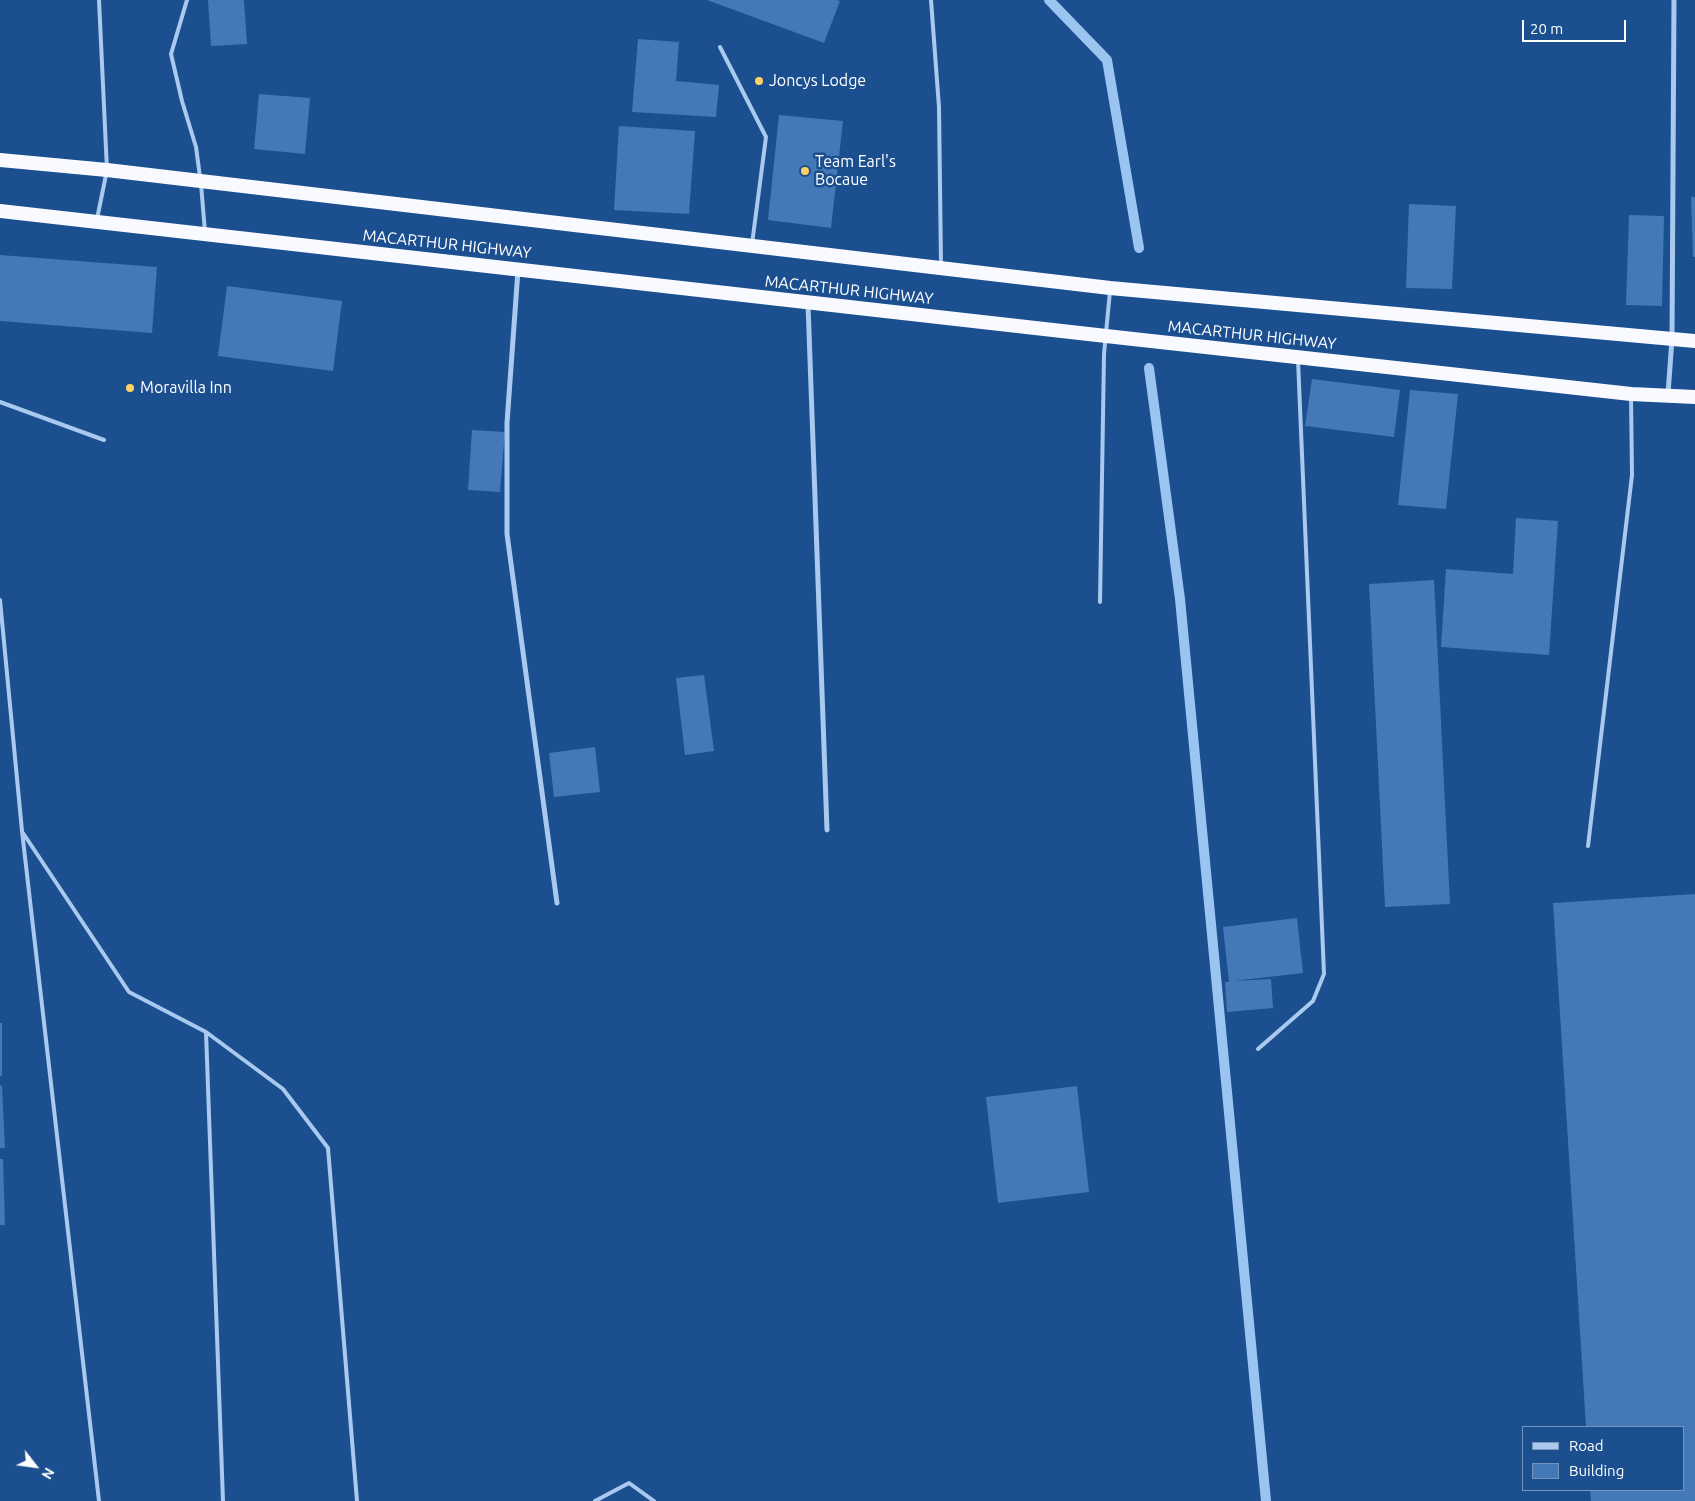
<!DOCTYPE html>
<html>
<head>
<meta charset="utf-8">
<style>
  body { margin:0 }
  #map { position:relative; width:1695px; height:1501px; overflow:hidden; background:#1b4f8f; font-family:Ubuntu,sans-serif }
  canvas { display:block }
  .legend { position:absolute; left:1522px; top:1426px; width:162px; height:65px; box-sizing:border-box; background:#1b4f8f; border:1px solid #7695bc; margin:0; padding:6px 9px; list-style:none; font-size:15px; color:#fff }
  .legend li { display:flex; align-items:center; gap:10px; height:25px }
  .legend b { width:25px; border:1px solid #7695bc }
  .north { position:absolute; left:10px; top:1441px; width:50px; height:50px; -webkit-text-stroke:4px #1b4f8f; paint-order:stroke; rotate:120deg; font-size:14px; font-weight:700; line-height:20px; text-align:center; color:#fff }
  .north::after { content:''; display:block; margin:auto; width:18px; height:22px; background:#fff; clip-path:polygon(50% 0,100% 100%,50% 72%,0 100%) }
  .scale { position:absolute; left:1522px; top:20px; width:104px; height:22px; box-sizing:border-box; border:2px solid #fff; border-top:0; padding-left:6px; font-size:15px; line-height:18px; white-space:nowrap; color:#fff; -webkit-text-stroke:4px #1b4f8f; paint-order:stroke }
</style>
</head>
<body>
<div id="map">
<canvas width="1695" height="1501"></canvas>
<ul class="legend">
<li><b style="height:6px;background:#a9c9ee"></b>Road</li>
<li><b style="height:14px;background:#4478b7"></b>Building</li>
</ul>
<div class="north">N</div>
<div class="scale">20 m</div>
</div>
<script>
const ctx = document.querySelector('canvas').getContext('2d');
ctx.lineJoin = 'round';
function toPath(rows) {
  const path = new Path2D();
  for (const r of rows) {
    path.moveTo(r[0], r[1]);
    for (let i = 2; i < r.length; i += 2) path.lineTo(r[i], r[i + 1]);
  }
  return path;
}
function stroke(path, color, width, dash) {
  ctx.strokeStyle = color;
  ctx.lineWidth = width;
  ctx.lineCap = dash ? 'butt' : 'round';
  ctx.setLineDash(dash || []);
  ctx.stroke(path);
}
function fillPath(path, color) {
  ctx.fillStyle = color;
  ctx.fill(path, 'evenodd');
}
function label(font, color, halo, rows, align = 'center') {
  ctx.font = font + ' Ubuntu,sans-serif';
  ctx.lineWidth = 5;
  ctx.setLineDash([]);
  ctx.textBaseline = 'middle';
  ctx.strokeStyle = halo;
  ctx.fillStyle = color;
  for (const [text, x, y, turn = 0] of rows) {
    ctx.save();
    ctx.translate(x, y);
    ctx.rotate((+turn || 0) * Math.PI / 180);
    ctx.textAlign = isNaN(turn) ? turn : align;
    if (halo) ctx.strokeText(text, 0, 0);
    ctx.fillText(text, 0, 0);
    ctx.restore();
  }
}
stroke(toPath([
  [1049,0,1107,60,1139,248],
  [1149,368,1180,599,1266,1501]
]), '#9cc4f0', 10);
fillPath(toPath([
  [208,0,244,0,247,44,211,46],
  [707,0,837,0,840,1,824,43],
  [638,39,679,42,676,81,719,85,716,117,632,112],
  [259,94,310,98,305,154,254,149],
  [779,115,843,121,831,228,768,220],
  [619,126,695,131,689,214,614,210],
  [1691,197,1695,197,1695,257,1693,257],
  [1409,204,1456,206,1452,289,1406,288],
  [1629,215,1664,216,1662,306,1626,305],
  [0,255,157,267,152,333,0,321],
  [227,286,342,301,333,371,218,356],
  [1312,379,1400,390,1394,437,1305,426],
  [1410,390,1458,394,1446,509,1398,505],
  [472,430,505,432,500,492,468,490],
  [1516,518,1558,521,1549,655,1441,647,1446,569,1513,574],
  [1434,580,1450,904,1385,907,1369,584],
  [704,675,714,751,685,755,676,678],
  [595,747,600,792,554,797,549,753],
  [1695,894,1695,1501,1591,1501,1590,1490,1684,1490,1684,1427,1586,1427,1553,903],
  [1297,918,1303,973,1233,981,1271,979,1273,1008,1227,1012,1225,982,1229,982,1223,927],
  [0,1023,2,1023,2,1076,0,1076],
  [2,1085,5,1148,0,1148,0,1086],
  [1077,1086,1089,1192,998,1203,986,1097],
  [0,1159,3,1159,5,1225,0,1225]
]), '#4478b7');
stroke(toPath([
  [187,0,171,54,182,101,196,147,200,177],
  [931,0,939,107,941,265],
  [720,47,766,137,752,244],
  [201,184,205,232],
  [97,219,107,170,99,0],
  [0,402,104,440],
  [0,600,22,831,99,1501],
  [1100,602,1104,354,1110,291],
  [23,833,129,992,206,1032,283,1089,328,1148,357,1501],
  [1588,846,1632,475,1631,396],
  [206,1032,223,1501],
  [1258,1049,1313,1001,1324,974,1298,360],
  [595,1501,629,1483,654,1501]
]), '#a9c9ee', 4);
stroke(toPath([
  [518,270,507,423,507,534,557,903],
  [808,304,827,830],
  [1668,394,1672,339,1674,0]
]), '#a9c9ee', 5);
stroke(toPath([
  [0,160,107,170,1110,288,1695,341],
  [0,211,1106,336,1631,394,1695,397]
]), '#f8faff', 14);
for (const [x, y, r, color] of [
  [759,81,5,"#ffd166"],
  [805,171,5,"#ffd166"],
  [130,388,5,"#ffd166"]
]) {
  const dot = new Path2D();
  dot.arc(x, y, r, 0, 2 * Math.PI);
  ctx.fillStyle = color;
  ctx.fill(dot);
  stroke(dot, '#1b4f8f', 2);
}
label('16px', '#fff', '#1b4f8f', [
  ["Joncys Lodge",769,81],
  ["Team Earl's",815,162],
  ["Bocaue",815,180],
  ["Moravilla Inn",140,388]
], 'left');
label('16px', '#fff', '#1b4f8f', [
  ["MACARTHUR HIGHWAY",447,244,6],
  ["MACARTHUR HIGHWAY",849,290,6],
  ["MACARTHUR HIGHWAY",1252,335,6]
]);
</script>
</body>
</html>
